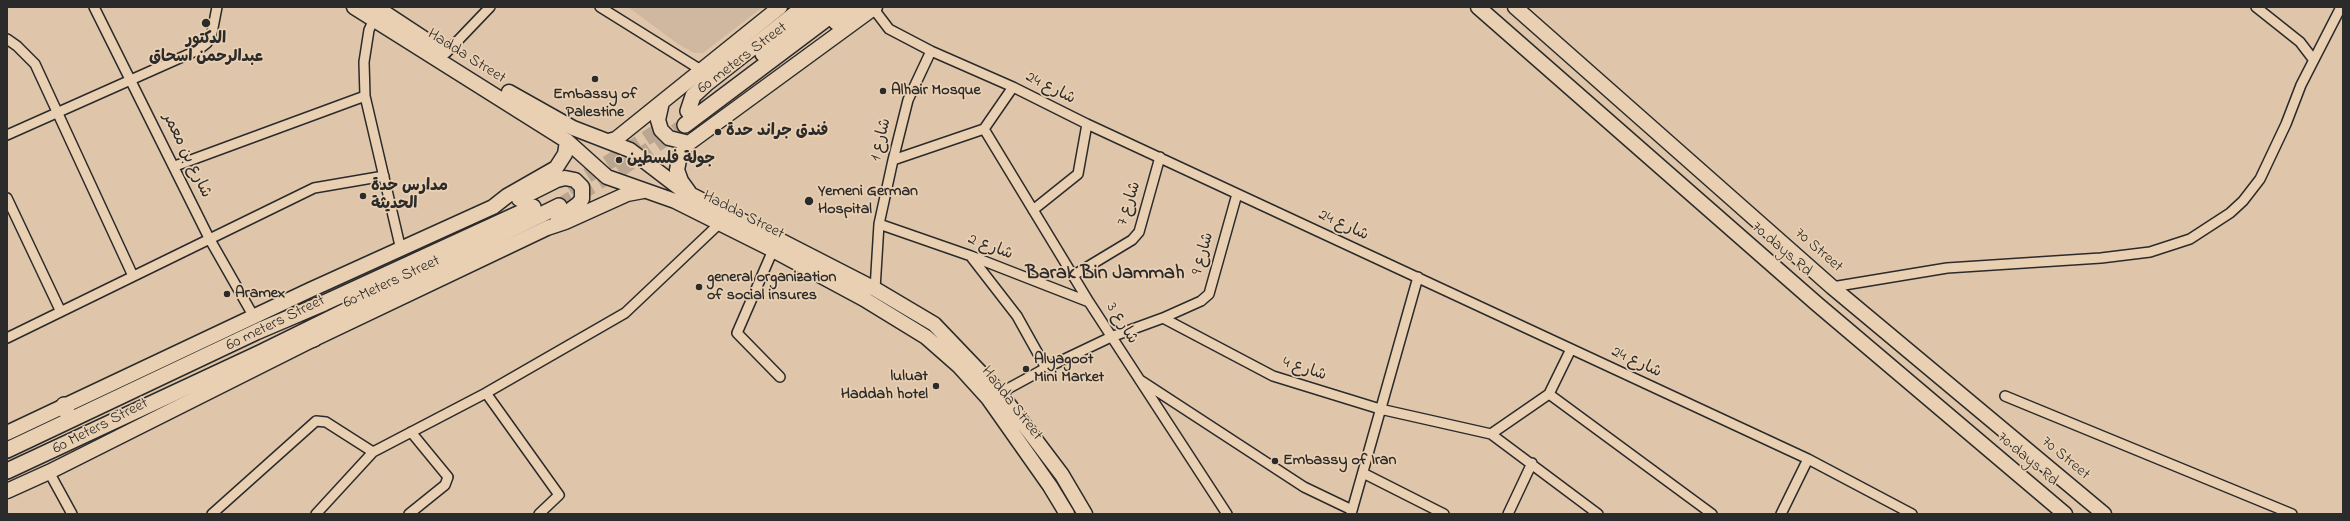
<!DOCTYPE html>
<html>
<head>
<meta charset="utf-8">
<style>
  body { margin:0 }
  #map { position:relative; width:2350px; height:521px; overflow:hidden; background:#dfc6aa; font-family:"Indie Flower",sans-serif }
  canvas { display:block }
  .frame { position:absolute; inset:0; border:8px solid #2b2b2b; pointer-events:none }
</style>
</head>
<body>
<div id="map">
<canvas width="2350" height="521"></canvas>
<div class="frame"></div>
</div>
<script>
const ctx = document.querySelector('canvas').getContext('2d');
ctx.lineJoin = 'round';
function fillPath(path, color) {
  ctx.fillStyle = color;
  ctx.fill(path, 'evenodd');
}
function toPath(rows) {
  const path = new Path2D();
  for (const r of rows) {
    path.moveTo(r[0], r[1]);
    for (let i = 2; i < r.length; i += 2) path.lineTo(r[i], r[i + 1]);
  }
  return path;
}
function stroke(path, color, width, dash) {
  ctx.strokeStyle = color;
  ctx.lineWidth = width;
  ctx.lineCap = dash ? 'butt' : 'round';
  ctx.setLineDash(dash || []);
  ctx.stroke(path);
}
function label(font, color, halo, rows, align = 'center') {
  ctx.font = font + ' "Indie Flower","Playpen Sans Arabic",sans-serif';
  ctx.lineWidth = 3.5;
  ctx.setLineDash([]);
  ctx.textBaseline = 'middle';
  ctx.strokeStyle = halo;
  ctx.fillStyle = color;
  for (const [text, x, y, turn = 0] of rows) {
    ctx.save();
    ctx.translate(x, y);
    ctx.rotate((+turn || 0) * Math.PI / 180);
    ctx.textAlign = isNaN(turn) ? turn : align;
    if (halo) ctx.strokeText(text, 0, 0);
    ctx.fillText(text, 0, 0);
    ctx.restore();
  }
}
fillPath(toPath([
  [628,7,763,7,703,53,694,53,678,44]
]), '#cfb89f');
stroke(toPath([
  [568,188,664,127],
  [559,206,621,169,685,125]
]), '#bba791', 15, [15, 8]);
const minor = toPath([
  [94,7,209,238,254,317],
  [600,7,701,70],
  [2256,7,2300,42,2313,59],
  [873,8,889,29,931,51,1013,87,1087,124,1808,459,1912,514],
  [374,19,369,30,364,62,365,96,401,250],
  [7,39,17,46,35,64,133,276],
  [446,53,490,7],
  [984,129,1089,302,1227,514],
  [984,129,1013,87],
  [7,135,198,50,207,43,212,33,217,7],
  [893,160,984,129],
  [175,166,365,96],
  [7,198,60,310],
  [1033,210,1078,174,1087,124],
  [879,224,971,256,1089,302],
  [773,250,737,333,780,377],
  [972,258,1017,316,1046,368],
  [1074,275,1132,240,1139,232,1160,157],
  [1832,287,1947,268,2101,258,2150,252,2190,239,2230,213,2243,201,2260,179,2286,124,2301,85,2341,7],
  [875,289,879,224,893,160,908,100,931,51],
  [1163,318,1201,301,1209,294,1237,194],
  [7,338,314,188,384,176],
  [1140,380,1304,487,1352,510],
  [486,393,559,495,539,514],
  [1000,393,1046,368,1111,337,1163,318,1273,376,1380,409,1491,434,1598,514],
  [1549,394,1712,514],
  [2005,396,2292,514],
  [1491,434,1549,394,1571,349],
  [49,472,72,514],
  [1363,473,1444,514],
  [212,514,316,421,326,422,373,452,486,393,625,313,719,224],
  [316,514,373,452],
  [409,514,445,485,448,477,411,432],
  [1351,514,1418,277],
  [1508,514,1532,463],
  [1781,514,1808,459]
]);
const primary = toPath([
  [354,7,567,141,607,177,675,201,773,250,864,299,926,337,959,366,988,398,1050,486,1067,514],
  [376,7,443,51],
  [1478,7,1817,304,2065,514],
  [1515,7,1832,287,2104,514],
  [509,92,573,128,630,150,682,190,875,289,934,324,1000,393,1062,475,1085,514],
  [662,102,658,120,661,130,669,138,689,143],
  [609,141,616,139,780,7],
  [689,192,681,181,677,170,680,155,689,143,875,7],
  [519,199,557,180,565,178,575,180,582,187,582,199,578,204,558,219],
  [7,433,310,290,493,207,507,196,556,168,565,154,567,141],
  [7,491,49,472,314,339,547,228,565,222,627,194,643,191]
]);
const trunk = toPath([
  [836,22,856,7],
  [763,54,824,7],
  [688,111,693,96,707,83,804,7],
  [685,125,842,7],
  [286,346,314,339],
  [64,405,70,420],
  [7,450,256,332,324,303,533,207],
  [7,471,260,353,559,206]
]);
stroke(minor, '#2b2b2b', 12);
stroke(primary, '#2b2b2b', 17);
stroke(trunk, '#2b2b2b', 18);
stroke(minor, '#ead0b2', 9);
stroke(primary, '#ead0b2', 14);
stroke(trunk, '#ead0b2', 15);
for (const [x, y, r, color] of [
  [206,23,5,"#2b2b2b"],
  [595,79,4,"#2b2b2b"],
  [883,91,4,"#2b2b2b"],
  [718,132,4,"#2b2b2b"],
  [619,160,4,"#2b2b2b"],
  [363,196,4,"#2b2b2b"],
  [809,201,5,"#2b2b2b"],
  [699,287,4,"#2b2b2b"],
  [227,294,4,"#2b2b2b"],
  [1026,369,4,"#2b2b2b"],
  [936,386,4,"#2b2b2b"],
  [1275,461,4,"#2b2b2b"]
]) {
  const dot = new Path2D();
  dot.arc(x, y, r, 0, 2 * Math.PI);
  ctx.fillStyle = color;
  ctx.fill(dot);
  stroke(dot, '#ead0b2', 1.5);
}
label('bold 16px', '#2b2b2b', '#ead0b2', [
  ["الدكتور",206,40,"center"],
  ["عبدالرحمن اسحاق",206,58,"center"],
  ["Alhair Mosque",891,91],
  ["Embassy of",595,95,"center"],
  ["Palestine",595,113,"center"],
  ["فندق جراند حدة",726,132],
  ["جولة فلسطين",627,160],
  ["مدارس حدة",371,187],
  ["الحديثة",371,205],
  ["Yemeni German",818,192],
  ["Hospital",818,210],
  ["general organization",707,278],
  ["of social insures",707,296],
  ["Aramex",235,294],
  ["Alyagoot",1034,360],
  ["Mini Market",1034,378],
  ["luluat",928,377,"right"],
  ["Haddah hotel",928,395,"right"],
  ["Embassy of Iran",1283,461]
], 'left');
label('16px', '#2b2b2b', '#ead0b2', [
  ["Hadda Street",466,57,32],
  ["60 meters Street",743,59,-37],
  ["شارع 24",1050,89,27],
  ["شارع 1",882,140,-76],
  ["شارع بن معمر",186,156,64],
  ["شارع 7",1130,204,-72],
  ["Hadda Street",743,216,27],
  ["شارع 24",1343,226,25],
  ["شارع 2",990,248,21],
  ["70 days Rd",1781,250,41],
  ["70 Street",1818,251,41],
  ["شارع 9",1204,254,-74],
  ["60 Meters Street",392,283,-25],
  ["60 meters Street",276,324,-26],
  ["شارع 3",1121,324,58],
  ["شارع 24",1636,363,25],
  ["شارع 4",1304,370,18],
  ["Hadda Street",1011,404,52],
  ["60 Meters Street",101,427,-27],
  ["70 Street",2065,459,40],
  ["70 days Rd",2027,460,40]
]);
label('bold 20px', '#2b2b2b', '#ead0b2', [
  ["Barak Bin Jammah",1105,275]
]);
</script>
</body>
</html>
